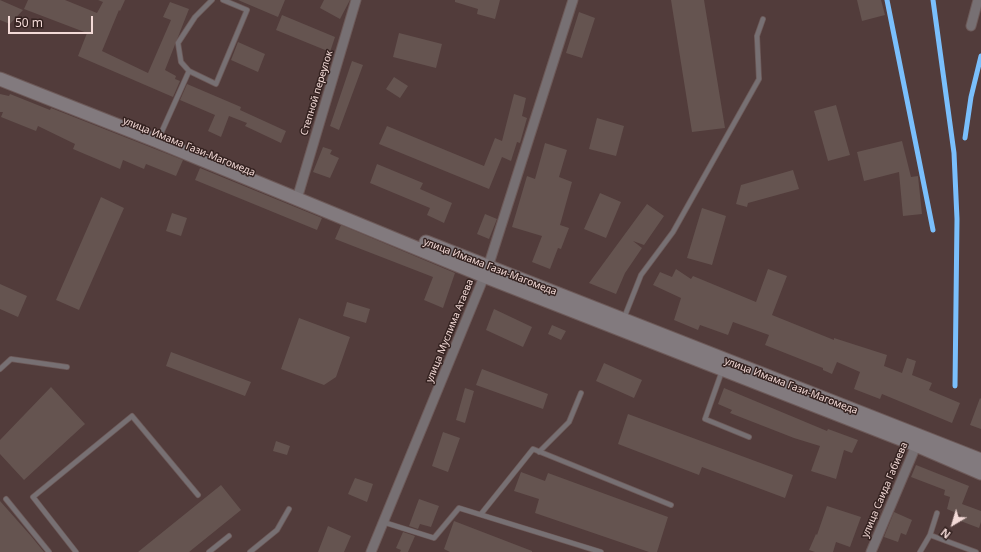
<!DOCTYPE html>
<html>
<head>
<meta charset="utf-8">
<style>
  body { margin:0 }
  #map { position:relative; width:981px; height:552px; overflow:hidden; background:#523c3b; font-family:"Noto Sans",sans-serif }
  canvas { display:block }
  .north { position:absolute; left:933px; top:504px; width:40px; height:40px; -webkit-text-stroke:3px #342220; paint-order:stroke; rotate:218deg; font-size:11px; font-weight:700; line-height:16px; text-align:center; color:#f3dad7 }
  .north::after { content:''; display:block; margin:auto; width:14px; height:18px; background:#f3dad7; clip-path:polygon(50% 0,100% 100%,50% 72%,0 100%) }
  .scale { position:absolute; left:8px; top:16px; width:85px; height:18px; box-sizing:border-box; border:2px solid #f3dad7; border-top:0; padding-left:5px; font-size:12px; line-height:14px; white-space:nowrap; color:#f3dad7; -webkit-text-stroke:3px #342220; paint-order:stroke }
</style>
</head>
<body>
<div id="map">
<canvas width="981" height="552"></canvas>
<div class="north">N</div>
<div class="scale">50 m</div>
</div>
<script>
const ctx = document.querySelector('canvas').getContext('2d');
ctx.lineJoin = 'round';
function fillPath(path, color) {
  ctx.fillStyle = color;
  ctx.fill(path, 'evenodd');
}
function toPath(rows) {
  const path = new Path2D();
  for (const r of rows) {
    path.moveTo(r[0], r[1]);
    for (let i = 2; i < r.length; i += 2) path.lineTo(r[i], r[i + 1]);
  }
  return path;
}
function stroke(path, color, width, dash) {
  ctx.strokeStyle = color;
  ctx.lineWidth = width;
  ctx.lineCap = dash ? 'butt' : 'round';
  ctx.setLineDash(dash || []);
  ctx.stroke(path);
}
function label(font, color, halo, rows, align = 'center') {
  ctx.font = font + ' "Noto Sans",sans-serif';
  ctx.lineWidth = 3;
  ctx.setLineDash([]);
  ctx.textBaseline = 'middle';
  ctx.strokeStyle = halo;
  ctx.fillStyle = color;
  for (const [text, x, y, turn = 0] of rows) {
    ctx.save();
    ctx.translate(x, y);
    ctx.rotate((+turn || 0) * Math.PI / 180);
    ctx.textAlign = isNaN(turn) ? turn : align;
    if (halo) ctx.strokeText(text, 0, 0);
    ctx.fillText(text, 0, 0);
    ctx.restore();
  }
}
fillPath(toPath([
  [0,0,23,10,10,24,0,20],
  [28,0,65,0,97,13,103,2,98,0,125,0,120,11,119,10,102,51,148,73,171,20,163,17,170,2,189,9,165,70,176,76,175,79,180,81,173,97,78,56,87,33,24,9],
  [238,0,285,0,278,17],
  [324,0,350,0,340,19,320,8],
  [455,0,500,0,495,19,477,14,478,9,455,2],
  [671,0,704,0,725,128,692,132],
  [857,0,881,0,885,15,862,21],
  [579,12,595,18,582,58,566,53],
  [282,15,335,37,330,52,276,30],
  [399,33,442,44,436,68,393,57],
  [238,42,265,54,258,72,231,60],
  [352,61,363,65,339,130,330,126],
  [394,77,408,86,400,98,386,89],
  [187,84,241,107,240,110,286,131,281,143,245,126,247,123,229,116,221,137,208,131,215,115,180,100],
  [0,94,9,96,10,94,50,110,51,108,183,160,176,176,146,164,144,169,123,160,120,169,73,149,75,144,38,126,36,131,1,117,3,112,0,112],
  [514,94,526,98,522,116,527,118,520,143,517,142,511,161,502,157,489,189,379,144,387,126,484,166,495,138,502,141],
  [836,105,850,155,828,161,814,111],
  [597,118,624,126,616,156,589,149],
  [902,141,911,177,918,176,922,214,903,216,899,172,864,181,857,152],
  [545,143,567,150,559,177,572,182,560,225,569,228,561,249,558,248,550,269,532,262,542,236,512,227,527,176,535,179],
  [323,147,332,150,330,154,339,158,330,178,313,172],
  [377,164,423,183,420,189,452,203,444,223,427,215,430,208,370,183],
  [200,168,322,218,317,230,195,180],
  [793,170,799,189,748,203,747,207,736,204,741,185],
  [600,193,621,202,606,238,584,229],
  [101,197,124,208,79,310,56,300],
  [647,204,664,216,644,245,633,241,642,248,625,273,616,294,589,283],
  [702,208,726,216,712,265,687,258],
  [172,213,187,218,181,236,166,231],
  [485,214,497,219,489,239,477,234],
  [341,225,455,273,443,308,424,300,433,277,335,239],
  [676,269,691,279,693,276,756,302,768,269,787,276,772,315,834,340,834,338,887,355,884,366,902,373,907,358,916,361,912,375,932,383,929,390,960,403,952,423,882,394,880,399,854,389,860,372,837,362,832,374,823,370,823,368,765,345,769,335,733,322,728,335,700,325,698,330,674,320,681,298,653,285,660,272,672,277],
  [0,284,27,296,18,317,0,309],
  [347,302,370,309,366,323,343,316],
  [494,309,532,327,523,347,486,330],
  [299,318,350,337,336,377,324,385,281,369],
  [552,325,566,331,561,340,548,334],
  [171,352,251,382,245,396,166,366],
  [604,363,642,380,634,398,596,381],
  [482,369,548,394,543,409,476,385],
  [51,387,85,424,24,480,0,454,0,440],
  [465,388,474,391,465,423,456,420],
  [724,388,827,431,828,429,858,440,852,453,844,450,836,479,811,471,820,446,794,438,730,413,732,410,718,404],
  [980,398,981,399,981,429,970,425],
  [628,414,793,475,785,498,702,467,699,475,618,444],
  [443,432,460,438,448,472,432,466],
  [276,441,290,446,287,455,273,451],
  [916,465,969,486,962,504,981,511,981,522,979,528,958,520,961,515,947,509,950,497,944,495,945,490,911,477],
  [521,472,545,481,548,473,668,517,657,552,649,552,535,513,539,499,514,491],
  [355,478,373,484,367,502,348,494],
  [221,485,241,510,189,552,138,552],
  [419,499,439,506,431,527,420,524,418,529,409,526],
  [0,501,31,536,44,552,0,552],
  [827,506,861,517,850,547,836,542,833,552,815,552,809,550,816,534,817,535],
  [894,512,912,520,906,535,901,533,898,542,884,537],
  [454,521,532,551,532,552,450,552,444,549],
  [328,526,351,536,344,552,318,552],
  [403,532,415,536,408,552,400,552,401,550,396,548]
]), '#655450');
const lane = toPath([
  [212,0,195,17,178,43,181,62,189,71,216,84,247,10,223,0],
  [158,140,189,71],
  [624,318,641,275,673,232,759,79,757,36,763,19],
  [0,369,11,359,67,367],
  [722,371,705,419,749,437],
  [539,452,569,422,581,393],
  [6,499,49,552],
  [481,514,533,449,671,505],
  [383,522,434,538,459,508,601,552],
  [930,535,976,552],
  [76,552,33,497,132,416,198,495],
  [209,552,229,536],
  [250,552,277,530,289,509],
  [920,552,930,535,937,513]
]);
const street = toPath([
  [971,26,978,0],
  [299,192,356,0],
  [371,552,488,267,573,0],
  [871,552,918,441]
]);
const secondary = toPath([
  [0,79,157,141,484,276,916,445,981,473],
  [426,242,981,460]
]);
stroke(lane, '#6d5a59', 6);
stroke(street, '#6d5a59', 11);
stroke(secondary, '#6d5a59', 15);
stroke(lane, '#777073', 4.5);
stroke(street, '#777073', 9);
stroke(secondary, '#827a7e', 13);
stroke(toPath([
  [887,0,933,230],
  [933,0,954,153,957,219,955,386],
  [965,138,971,97,981,56]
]), '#7abffc', 5);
label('10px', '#f3dad7', '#342220', [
  ["Степной переулок",317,93,-73],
  ["улица Имама Гази-Магомеда",189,147,22],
  ["улица Имама Гази-Магомеда",490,267,21],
  ["улица Муслима Атаева",450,331,-68],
  ["улица Имама Гази-Магомеда",791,386,21],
  ["улица Саида Габиева",885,490,-67]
]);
</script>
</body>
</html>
